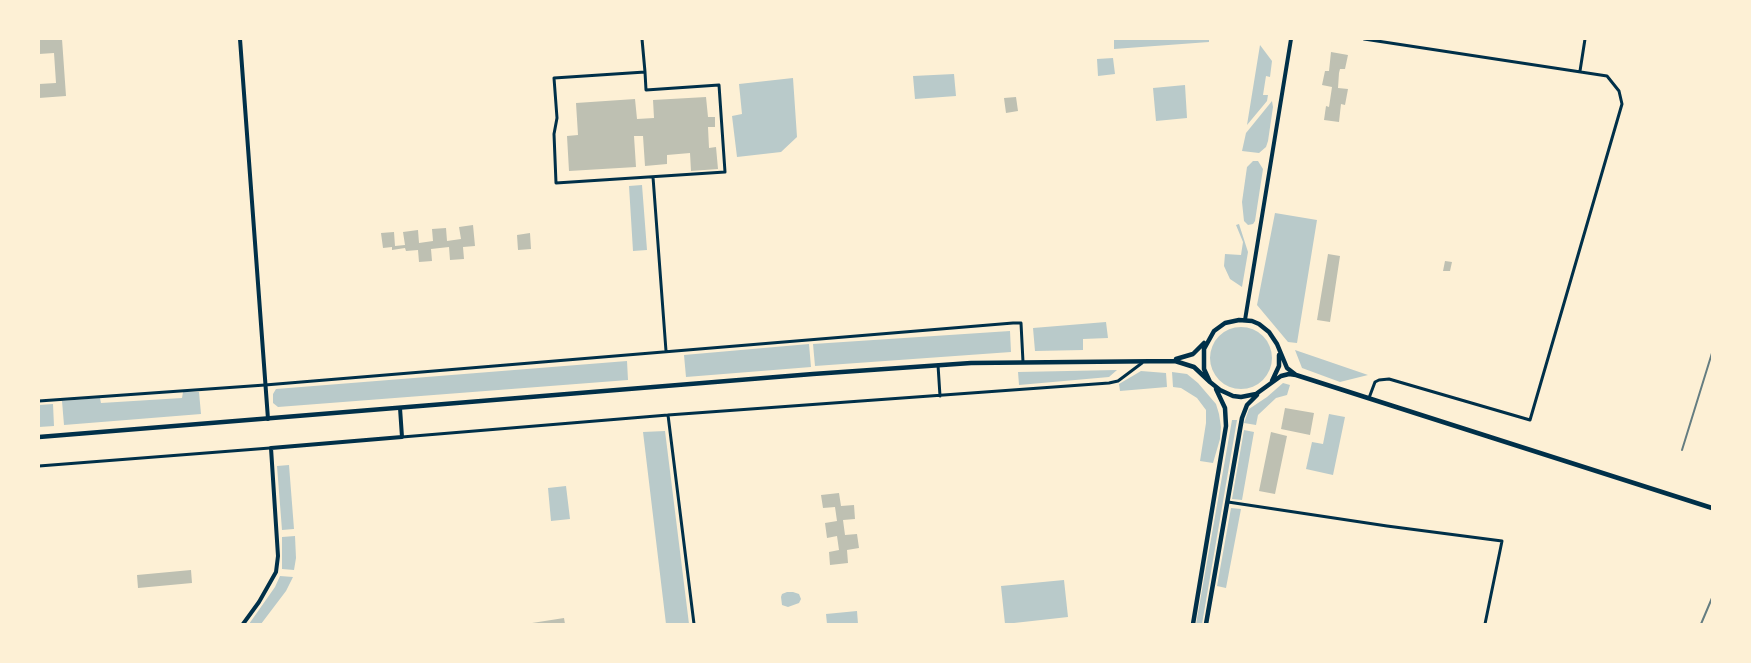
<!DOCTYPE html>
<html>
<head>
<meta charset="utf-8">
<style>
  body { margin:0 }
  #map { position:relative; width:1751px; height:663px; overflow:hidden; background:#fdf0d5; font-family:Barlow,sans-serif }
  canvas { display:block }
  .frame { position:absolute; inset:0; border:40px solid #fdf0d5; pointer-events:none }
</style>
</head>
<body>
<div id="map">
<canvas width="1751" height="663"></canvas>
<div class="frame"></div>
</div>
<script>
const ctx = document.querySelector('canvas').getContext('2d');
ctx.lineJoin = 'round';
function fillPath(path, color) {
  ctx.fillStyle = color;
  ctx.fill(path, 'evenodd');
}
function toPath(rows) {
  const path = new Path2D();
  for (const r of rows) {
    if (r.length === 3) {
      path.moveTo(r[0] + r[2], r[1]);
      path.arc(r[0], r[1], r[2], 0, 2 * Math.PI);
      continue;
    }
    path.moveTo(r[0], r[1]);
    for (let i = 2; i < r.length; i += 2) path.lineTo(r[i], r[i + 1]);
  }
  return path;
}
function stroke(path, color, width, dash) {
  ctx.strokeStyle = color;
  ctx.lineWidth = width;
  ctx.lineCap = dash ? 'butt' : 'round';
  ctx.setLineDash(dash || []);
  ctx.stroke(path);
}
fillPath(toPath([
  [1114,39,1209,39,1209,42,1114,49],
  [1260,45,1272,61,1270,77,1266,76,1263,95,1268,95,1267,101,1247,125],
  [1113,58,1115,74,1098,76,1097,59],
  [954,74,956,96,915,99,913,76],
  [793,78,797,137,781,152,737,157,732,116,742,114,739,84],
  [1185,85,1187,118,1156,121,1153,88],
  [1272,101,1273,107,1268,141,1266,147,1259,153,1242,151,1246,133],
  [1253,161,1258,161,1263,169,1255,221,1253,224,1248,225,1244,221,1242,202,1247,167],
  [642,185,647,250,633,251,629,186],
  [1275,213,1317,220,1297,343,1288,342,1257,305],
  [1239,224,1248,252,1242,287,1230,279,1224,266,1225,254,1241,255,1243,242,1236,225],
  [1106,322,1108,338,1083,339,1083,350,1035,351,1033,328],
  [1241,358,31],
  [1010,331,1011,352,815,366,813,344],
  [809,344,811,367,686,377,684,355],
  [1295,350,1368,375,1340,382,1302,368],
  [627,361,628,380,278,407,273,403,273,394,276,389],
  [1117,370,1109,377,1019,385,1018,372],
  [1141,371,1166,373,1167,387,1120,391,1119,384],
  [1172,372,1187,374,1198,383,1216,404,1219,414,1221,427,1220,439,1213,463,1200,461,1206,423,1206,410,1197,398,1181,388,1173,387],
  [1283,383,1290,385,1287,395,1276,398,1258,415,1256,425,1244,423,1249,409,1267,397],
  [183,392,199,392,201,414,64,425,62,401,100,398,101,403,182,398],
  [53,404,54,426,39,427,39,405],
  [1329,414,1345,417,1333,475,1306,469,1312,442,1323,444],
  [1232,420,1237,420,1202,624,1196,624],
  [1244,430,1254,432,1242,500,1232,499],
  [665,431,689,624,666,624,643,432],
  [289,465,294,529,282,530,277,466],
  [566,486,570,519,551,521,548,488],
  [1231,508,1241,509,1226,588,1217,586],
  [295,536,296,558,294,570,282,569,282,537],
  [280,576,293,577,286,591,261,624,249,624,275,587],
  [1064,580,1068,617,1005,624,1001,586],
  [787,592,793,592,799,594,801,599,799,603,788,607,782,605,781,597,782,594],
  [857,611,858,624,827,624,826,614]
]), '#b9caca');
fillPath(toPath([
  [39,39,62,39,66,96,39,98,39,84,56,83,54,53,39,54],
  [1331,52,1348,55,1345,69,1340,69,1339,73,1338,88,1348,89,1345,105,1341,104,1339,122,1324,120,1326,106,1329,107,1332,87,1322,85,1325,71,1329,71],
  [706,97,708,117,715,117,715,127,708,127,709,148,716,147,718,169,691,171,690,153,667,155,667,164,645,166,643,136,634,136,636,167,569,171,567,136,578,135,576,103,635,99,637,119,654,118,653,100],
  [1016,97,1018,111,1006,113,1004,98],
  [473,225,475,246,463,247,464,259,450,260,449,247,431,249,432,261,419,262,418,250,406,251,405,248,392,250,392,247,383,248,381,233,394,232,395,246,405,245,403,232,418,230,419,243,433,241,432,229,446,228,447,241,461,239,459,227],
  [530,233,531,249,518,250,517,235],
  [1328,254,1340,256,1330,322,1317,320],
  [1445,261,1452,262,1450,271,1443,271],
  [1285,408,1314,413,1310,435,1281,429],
  [1271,432,1287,436,1275,494,1259,491],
  [839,493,841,506,854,505,855,519,843,520,845,535,857,534,859,548,847,550,848,563,830,565,829,552,839,550,837,536,827,538,825,523,837,521,835,507,823,508,821,495],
  [191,570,192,583,138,588,137,575],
  [564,618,565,624,532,624,532,623]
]), '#bec0b2');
stroke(toPath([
  [642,39,645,72,646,90,719,85,725,172,556,183,554,134,557,118,554,78,645,72],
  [1364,39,1607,76,1619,91,1622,104,1530,420,1389,379,1379,380,1375,382,1369,398],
  [1580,71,1585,39],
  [653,177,666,351],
  [938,365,940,396],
  [39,401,265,385,1013,323,1021,323,1023,362],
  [668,415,694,624],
  [402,437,668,415,1109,383,1118,381,1142,363],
  [39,466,270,448],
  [1228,502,1387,526,1502,541,1485,624]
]), '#003049', 3);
stroke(toPath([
  [240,39,268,419],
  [243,624,259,602,276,572,278,556,271,448,402,437,400,408]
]), '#003049', 4);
stroke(toPath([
  [1245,320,1291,39]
]), '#003049', 4);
stroke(toPath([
  [1176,359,1193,354,1204,343],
  [1296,375,1289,374,1281,376,1256,394,1241,397,1233,396,1220,390,1210,382,1204,369,1204,349,1214,331,1225,323,1239,320,1252,321,1259,324,1269,332,1277,344,1287,368,1296,375,1712,508],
  [1272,381,1279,366,1279,355],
  [39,437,813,374,971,363,1175,361,1194,367,1210,382],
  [1193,624,1226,426,1225,408,1216,389],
  [1206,624,1242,418,1247,405,1257,395]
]), '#003049', 4.5);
stroke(toPath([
  [1682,450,1712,353],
  [1701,624,1712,598]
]), '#657d81', 2);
</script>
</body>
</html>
